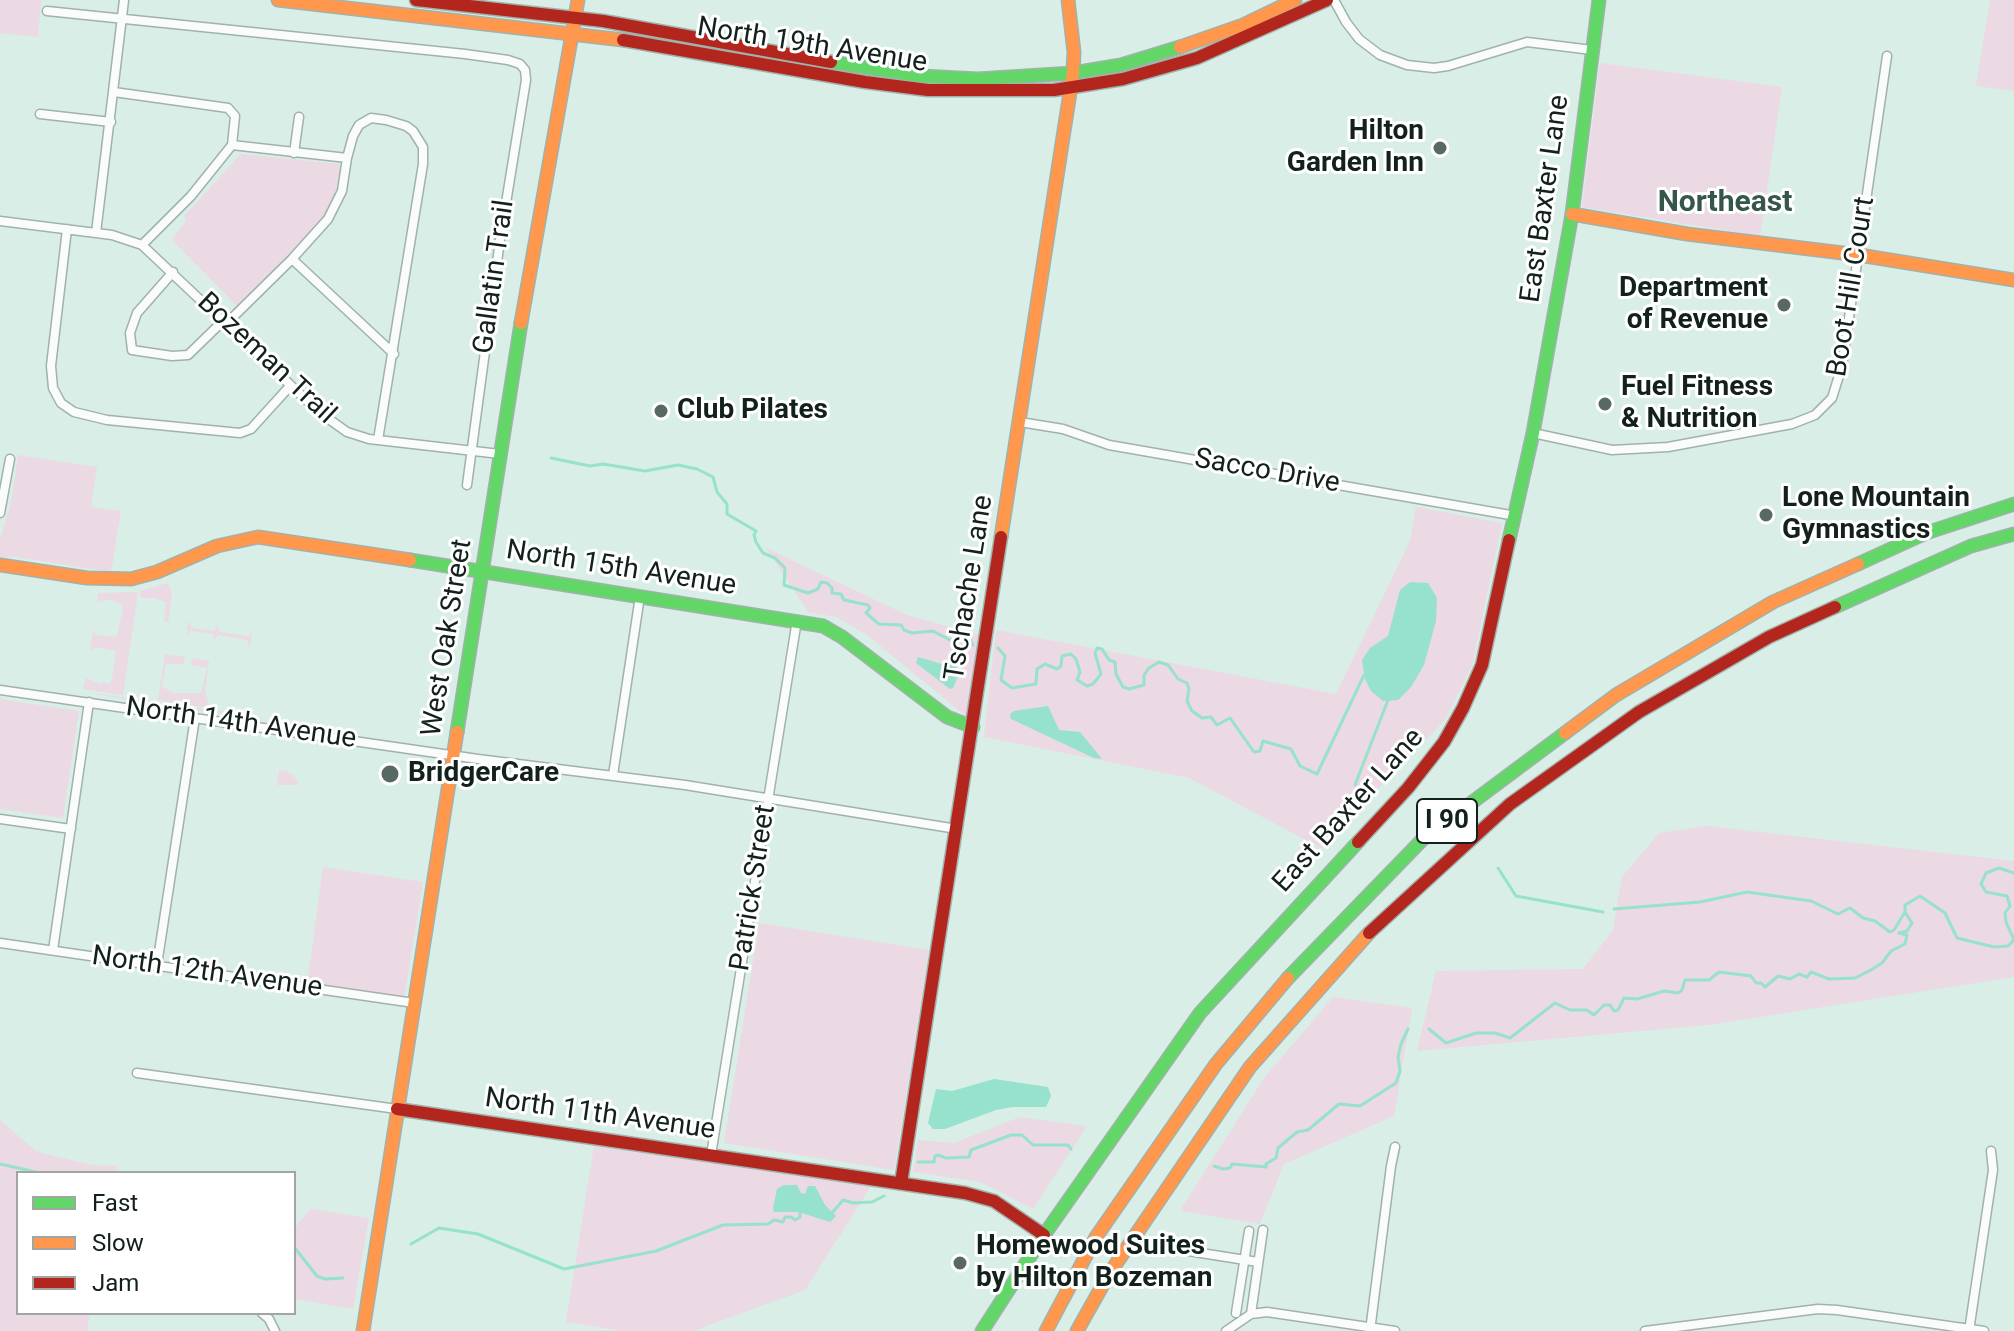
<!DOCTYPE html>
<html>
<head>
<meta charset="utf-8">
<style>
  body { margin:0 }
  #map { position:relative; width:2014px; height:1331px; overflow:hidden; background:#d9eee7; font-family:Roboto,sans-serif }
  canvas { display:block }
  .legend { position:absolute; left:16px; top:1171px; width:280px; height:144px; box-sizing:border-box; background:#fff; border:2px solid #a1a6a5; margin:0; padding:10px 14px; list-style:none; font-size:24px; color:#13211d }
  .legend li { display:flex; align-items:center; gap:16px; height:40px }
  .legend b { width:40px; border:2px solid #a1a6a5 }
</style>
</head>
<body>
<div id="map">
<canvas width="2014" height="1331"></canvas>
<ul class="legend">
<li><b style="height:10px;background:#63d668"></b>Fast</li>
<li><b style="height:10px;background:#ff974d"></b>Slow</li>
<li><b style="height:10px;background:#b3261e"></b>Jam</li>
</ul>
</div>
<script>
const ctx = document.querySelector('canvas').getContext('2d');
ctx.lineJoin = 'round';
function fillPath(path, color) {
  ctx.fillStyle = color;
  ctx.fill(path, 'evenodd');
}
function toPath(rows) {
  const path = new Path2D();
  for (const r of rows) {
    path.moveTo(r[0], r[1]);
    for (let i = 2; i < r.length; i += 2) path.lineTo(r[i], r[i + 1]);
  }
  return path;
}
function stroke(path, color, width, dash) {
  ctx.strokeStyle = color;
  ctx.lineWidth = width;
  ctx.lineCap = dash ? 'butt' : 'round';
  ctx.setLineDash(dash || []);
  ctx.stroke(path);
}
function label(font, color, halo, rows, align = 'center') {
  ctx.font = font + ' Roboto,sans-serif';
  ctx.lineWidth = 6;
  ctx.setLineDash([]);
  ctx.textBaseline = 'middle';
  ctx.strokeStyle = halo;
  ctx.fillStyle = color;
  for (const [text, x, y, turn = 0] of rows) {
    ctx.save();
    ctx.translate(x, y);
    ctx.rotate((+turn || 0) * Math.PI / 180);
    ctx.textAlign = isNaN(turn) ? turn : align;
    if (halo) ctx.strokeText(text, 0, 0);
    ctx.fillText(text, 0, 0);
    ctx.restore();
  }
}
fillPath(toPath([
  [0,0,41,0,38,37,0,33],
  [1990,0,2014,0,2014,91,1976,86],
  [1600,63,1782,87,1760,236,1582,207],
  [241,154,339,164,341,178,337,199,328,213,238,307,172,240,186,221,184,216],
  [18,455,97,467,91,507,121,511,111,572,16,557,0,558,0,539,11,503],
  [1416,507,1502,523,1472,666,1445,720,1321,848,1189,778,984,737,996,630,1336,694,1410,541],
  [766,548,907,615,979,635,967,717,867,635,836,617,808,612],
  [168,583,172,593,168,622,164,621,166,602,154,598,141,598,140,591],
  [138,592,123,695,83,689,86,678,96,683,102,684,103,682,109,684,112,680,116,651,96,647,90,651,93,631,96,635,117,637,123,609,121,604,111,600,100,601,97,604,98,593],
  [190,621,191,628,214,631,218,624,219,632,249,636,252,630,251,644,248,646,248,640,218,635,214,641,214,634,190,631,188,637,187,627],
  [165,654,185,657,184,664,166,664,162,686,172,693,201,693,207,668,191,665,192,658,209,661,205,691,210,708,158,700],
  [86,692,142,700,241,714,239,716,138,702],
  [0,699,79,711,63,818,0,809],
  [279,770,287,771,298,780,297,785,277,785],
  [1707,826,2014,861,2014,977,1709,1025,1417,1051,1436,971,1583,969,1613,930,1622,877,1659,833],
  [323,867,423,882,404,999,307,986],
  [759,923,929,950,894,1170,724,1143],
  [1333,997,1412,1008,1394,1116,1284,1164,1260,1224,1180,1211,1264,1078],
  [1020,1117,1087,1126,1033,1209,981,1182,913,1172,918,1140,954,1143],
  [0,1120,37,1152,92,1165,117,1166,116,1173,18,1173,18,1313,90,1313,87,1331,0,1331],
  [594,1146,872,1185,805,1290,693,1331,623,1331,566,1322],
  [310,1209,369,1218,353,1309,294,1299,294,1229]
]), '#ebd9e3');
fillPath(toPath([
  [1410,582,1428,583,1437,598,1436,621,1424,665,1411,687,1398,700,1383,701,1371,691,1365,679,1362,660,1370,648,1388,636,1400,590],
  [918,657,945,665,955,664,959,674,953,688,950,689,916,663],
  [1048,706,1059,730,1080,732,1102,759,1094,758,1011,719,1010,714,1014,711],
  [994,1079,1048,1087,1051,1096,1046,1107,1013,1107,996,1110,945,1129,933,1129,928,1123,936,1089,952,1091],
  [784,1185,797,1185,801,1193,805,1194,808,1186,815,1186,825,1205,836,1216,830,1222,799,1212,774,1212,773,1208,777,1189]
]), '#96e2cc');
stroke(toPath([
  [551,458,590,466,603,464,645,471,678,465,697,469,713,477,717,492,727,504,727,514,756,531,754,535,756,542,763,553,775,558,785,568,784,585,808,593,818,589,821,582,827,583,832,588,832,593,841,594,844,600,868,605,870,608,866,613,879,624,901,625,904,630,912,633,933,631,950,640,969,638,973,645],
  [998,648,1005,656,1001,680,1012,688,1036,684,1037,669,1045,664,1057,669,1061,666,1062,656,1071,654,1076,659,1080,672,1077,680,1087,686,1093,684,1101,674,1095,653,1097,648,1102,649,1109,660,1115,662,1116,674,1123,687,1129,689,1144,685,1144,675,1149,668,1159,662,1168,665,1178,679,1187,683,1189,689,1187,701,1192,711,1202,718,1211,717,1217,725,1230,718,1254,752,1260,751,1263,741,1291,749,1300,766,1317,774,1364,675,1366,677],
  [1355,785,1388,700],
  [1498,868,1516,896,1603,912],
  [1614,909,1700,902,1747,892,1811,901,1838,914,1850,908,1863,918,1875,921,1890,932,1894,930,1905,912,1905,905,1920,896,1945,913,1957,938,1994,947,2008,946,2014,940,2006,922,2005,913,2010,906,2007,896,1986,892,1981,884,1986,873,1999,868,2014,873],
  [1429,1029,1446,1043,1476,1033,1495,1033,1510,1038,1555,1003,1570,1010,1587,1010,1594,1015,1604,1005,1610,1005,1614,1011,1618,1010,1624,998,1637,999,1664,991,1678,993,1682,990,1685,980,1709,980,1719,972,1751,976,1756,983,1761,983,1765,987,1778,976,1790,979,1799,974,1807,977,1811,972,1829,979,1855,978,1871,970,1882,963,1891,951,1905,944,1907,935,1899,933,1907,931,1912,923,1905,912],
  [918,1162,934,1162,935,1156,938,1155,946,1158,969,1157,971,1150,1011,1135,1022,1135,1033,1145,1068,1145,1071,1149],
  [0,1164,40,1173],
  [1214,1166,1223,1169,1230,1168,1232,1164,1266,1167,1266,1164,1276,1158,1278,1148,1297,1132,1308,1130,1339,1104,1360,1106,1396,1083,1400,1071,1398,1057,1401,1044,1408,1029],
  [66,1173,73,1173],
  [832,1213,843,1200,853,1203,872,1202,884,1196],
  [411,1244,439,1228,478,1234,564,1269,656,1251,723,1225,768,1224,774,1220,783,1222,785,1217,791,1217,795,1220,800,1217,800,1212],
  [294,1247,317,1276,325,1279,343,1278]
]), '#96e2cc', 3);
const street = toPath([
  [1334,0,1346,22,1359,39,1380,55,1407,65,1434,68,1448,66,1527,42,1592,50],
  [47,11,465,54,508,60,520,64,525,70,526,80,500,240,467,485],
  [114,92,228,108,235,116,232,145,191,196,142,245],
  [40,114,111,122],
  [232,145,347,158],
  [294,153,299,117],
  [0,221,112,235,142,245,319,412,347,432,369,439,500,454],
  [67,229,51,366,53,388,61,403,74,412,107,420,240,433,251,429,290,386],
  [96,233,124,0],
  [292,259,394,354],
  [173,272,137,313,130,333,132,350,172,356,188,355,223,321],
  [226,324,292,259,328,219,342,191,347,158,353,136,359,125,371,118,386,120,406,126,413,131,423,147,423,164,378,440],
  [1020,422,1063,429,1109,445,1516,516],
  [1533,433,1612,450,1668,447,1792,424,1815,415,1832,398,1842,366,1887,56],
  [0,513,10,459],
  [0,690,478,759,685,785,957,829],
  [613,775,640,596],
  [0,819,71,829],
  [0,943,414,1003],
  [53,950,89,702],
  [157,965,195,718],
  [137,1073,397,1109],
  [711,1155,797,620],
  [1175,1244,1182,1250,1258,1262],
  [262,1313,269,1319,275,1331],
  [1236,1313,1249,1231],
  [1251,1314,1263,1230],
  [1226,1331,1251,1314,1267,1312,1395,1331],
  [1370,1331,1391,1166,1395,1147],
  [1645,1331,1818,1309,1837,1310,1984,1331],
  [1969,1331,1993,1170,1991,1151]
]);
const fast = toPath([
  [831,62,920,76,978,79,1073,73,1121,65,1180,47],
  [1509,540,1533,433,1572,214,1599,0],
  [410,560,823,626,842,637,947,717,973,727],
  [1858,564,1926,533,2014,504],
  [1835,607,1971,546,2014,534],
  [457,732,521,323],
  [1288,978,1423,839,1565,733],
  [982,1331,1044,1235,1200,1013,1358,842]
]);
const slow = toPath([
  [278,0,623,40],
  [1180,47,1243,25,1295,0],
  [1572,214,1687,234,1859,255,2014,280],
  [521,323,578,0],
  [1001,537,1073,73,1074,52,1068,0],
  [0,565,87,578,131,579,157,572,217,546,258,537,410,560],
  [1565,733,1616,695,1773,602,1858,564],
  [363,1331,457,732],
  [1046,1331,1096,1237,1216,1064,1288,978],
  [1077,1331,1109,1274,1250,1067,1369,933]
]);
const jam = toPath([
  [416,0,603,21,831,62],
  [623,40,865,82,928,90,1054,90,1123,79,1197,58,1327,0],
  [1358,842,1408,788,1444,742,1463,708,1482,665,1509,540],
  [1369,933,1510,804,1639,712,1769,637,1835,607],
  [397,1109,965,1193,994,1201,1044,1235],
  [901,1183,1001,537]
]);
stroke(street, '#a1b1ac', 11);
stroke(fast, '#a1b1ac', 15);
stroke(slow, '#a1b1ac', 15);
stroke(jam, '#a1b1ac', 15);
stroke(street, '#f9fcfb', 8);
stroke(fast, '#63d668', 12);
stroke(slow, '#ff974d', 12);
stroke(jam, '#b3261e', 12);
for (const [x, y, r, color] of [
  [1440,148,8,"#586964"],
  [1784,305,8,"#586964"],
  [1605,404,8,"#586964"],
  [661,411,8,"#586964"],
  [1766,515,8,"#586964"],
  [390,774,10,"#586964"],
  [960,1263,8,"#586964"]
]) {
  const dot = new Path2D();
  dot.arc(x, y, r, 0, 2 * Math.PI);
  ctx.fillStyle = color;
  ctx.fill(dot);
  stroke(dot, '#fff', 3);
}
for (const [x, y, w] of [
  [1447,821,60]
]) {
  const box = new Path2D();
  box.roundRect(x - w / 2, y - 22, w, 44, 6);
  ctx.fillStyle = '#fff';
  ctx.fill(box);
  stroke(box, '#13211d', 2);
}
label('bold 26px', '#13211d', null, [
  ["I 90",1447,821]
]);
label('28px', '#13211d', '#fff', [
  ["North 19th Avenue",812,46,9],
  ["East Baxter Lane",1546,199,-82],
  ["Gallatin Trail",495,277,-82],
  ["Boot Hill Court",1852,287,-81],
  ["Bozeman Trail",266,359,43],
  ["Sacco Drive",1267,472,10],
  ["North 15th Avenue",621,569,9],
  ["Tschache Lane",970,588,-81],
  ["West Oak Street",448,638,-81],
  ["North 14th Avenue",241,724,8],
  ["East Baxter Lane",1349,811,-48],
  ["Patrick Street",754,888,-81],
  ["North 12th Avenue",207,973,8],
  ["North 11th Avenue",600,1115,8]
]);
label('bold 28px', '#13211d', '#fff', [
  ["Hilton",1424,132,"right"],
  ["Garden Inn",1424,164,"right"],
  ["Department",1768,289,"right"],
  ["of Revenue",1768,321,"right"],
  ["Fuel Fitness",1621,388],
  ["& Nutrition",1621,420],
  ["Club Pilates",677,411],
  ["Lone Mountain",1782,499],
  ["Gymnastics",1782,531],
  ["BridgerCare",408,774],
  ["Homewood Suites",976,1247],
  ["by Hilton Bozeman",976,1279]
], 'left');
label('bold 30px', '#36564c', '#fff', [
  ["Northeast",1725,203]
]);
</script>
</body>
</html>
